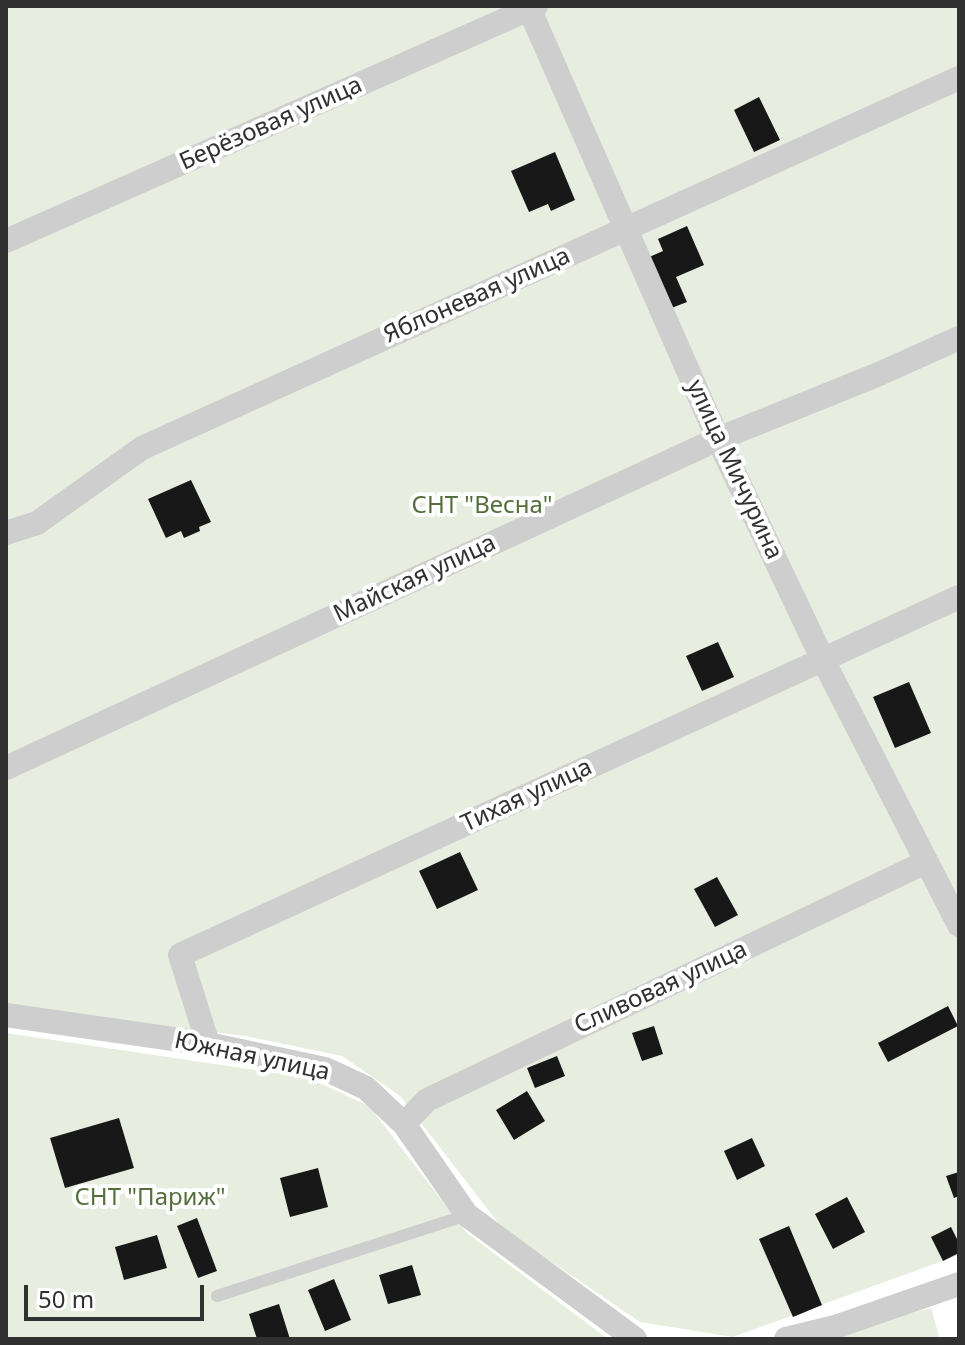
<!DOCTYPE html>
<html>
<head>
<meta charset="utf-8">
<style>
  body { margin:0 }
  #map { position:relative; width:965px; height:1345px; overflow:hidden; background:#fff; font-family:"Noto Sans",sans-serif }
  canvas { display:block }
  .frame { position:absolute; inset:0; border:8px solid #313131; pointer-events:none }
  .scale { position:absolute; left:24px; top:1285px; width:180px; height:36px; box-sizing:border-box; border:4px solid #313131; border-top:0; padding-left:10px; font-size:24px; line-height:28px; white-space:nowrap; color:#313131; -webkit-text-stroke:6px #fff; paint-order:stroke }
</style>
</head>
<body>
<div id="map">
<canvas width="965" height="1345"></canvas>
<div class="frame"></div>
<div class="scale">50 m</div>
</div>
<script>
const ctx = document.querySelector('canvas').getContext('2d');
ctx.lineJoin = 'round';
function fillPath(path, color) {
  ctx.fillStyle = color;
  ctx.fill(path, 'evenodd');
}
function toPath(rows) {
  const path = new Path2D();
  for (const r of rows) {
    path.moveTo(r[0], r[1]);
    for (let i = 2; i < r.length; i += 2) path.lineTo(r[i], r[i + 1]);
  }
  return path;
}
function stroke(path, color, width, dash) {
  ctx.strokeStyle = color;
  ctx.lineWidth = width;
  ctx.lineCap = dash ? 'butt' : 'round';
  ctx.setLineDash(dash || []);
  ctx.stroke(path);
}
function label(font, color, halo, rows, align = 'center') {
  ctx.font = font + ' "Noto Sans",sans-serif';
  ctx.lineWidth = 8;
  ctx.setLineDash([]);
  ctx.textBaseline = 'middle';
  ctx.strokeStyle = halo;
  ctx.fillStyle = color;
  for (const [text, x, y, turn = 0] of rows) {
    ctx.save();
    ctx.translate(x, y);
    ctx.rotate((+turn || 0) * Math.PI / 180);
    ctx.textAlign = isNaN(turn) ? turn : align;
    if (halo) ctx.strokeText(text, 0, 0);
    ctx.fillText(text, 0, 0);
    ctx.restore();
  }
}
fillPath(toPath([
  [6,6,959,6,959,1255,733,1337,640,1322,503,1229,400,1096,342,1056,245,1036,6,1006],
  [6,1033,309,1078,369,1106,467,1233,608,1339,6,1339],
  [931,1308,940,1339,812,1339]
]), '#e7eee0');
fillPath(toPath([
  [759,97,780,140,754,152,734,110],
  [555,152,575,200,551,211,548,204,529,212,511,171],
  [687,226,704,265,676,277,687,302,669,309,647,258,663,251,658,239],
  [191,480,211,522,199,527,200,531,184,538,181,531,166,538,148,499],
  [718,642,734,677,702,691,686,656],
  [909,682,931,733,895,748,873,697],
  [460,852,478,890,437,909,419,871],
  [717,877,738,915,715,927,694,889],
  [948,1006,958,1026,888,1062,878,1043],
  [654,1026,663,1054,642,1061,632,1033],
  [557,1056,565,1076,535,1088,527,1068],
  [527,1091,545,1121,514,1140,496,1110],
  [119,1118,134,1168,65,1188,50,1138],
  [752,1138,765,1166,737,1180,724,1151],
  [318,1168,328,1207,290,1217,280,1178],
  [959,1172,959,1196,954,1198,946,1176],
  [847,1197,865,1232,833,1249,815,1214],
  [197,1218,217,1271,198,1278,177,1226],
  [789,1226,822,1305,793,1317,759,1239],
  [951,1227,959,1243,959,1253,943,1261,931,1237],
  [157,1235,167,1268,124,1280,115,1247],
  [412,1265,421,1295,388,1304,379,1275],
  [334,1279,351,1320,325,1331,308,1290],
  [279,1304,290,1339,257,1339,249,1314]
]), '#181818');
stroke(toPath([
  [217,1296,467,1215]
]), '#cecece', 12);
stroke(toPath([
  [528,6,718,439,823,660,959,925],
  [6,241,536,6],
  [6,533,37,523,142,448,959,78],
  [6,768,718,439,879,374,959,338],
  [6,1015,208,1044,325,1069,366,1088,404,1124,467,1215,635,1339],
  [208,1044,180,955,959,597],
  [404,1124,427,1100,926,862],
  [786,1339,835,1327,959,1284]
]), '#cecece', 24);
label('24px', '#313131', '#fff', [
  ["Берёзовая улица",271,124,-24],
  ["Яблоневая улица",477,296,-24],
  ["улица Мичурина",734,470,65],
  ["Майская улица",415,579,-25],
  ["Тихая улица",527,796,-25],
  ["Сливовая улица",661,988,-25],
  ["Южная улица",252,1057,12]
]);
label('24px', '#546f3c', '#fff', [
  ["СНТ \"Весна\"",482,506],
  ["СНТ \"Париж\"",150,1198]
]);
</script>
</body>
</html>
